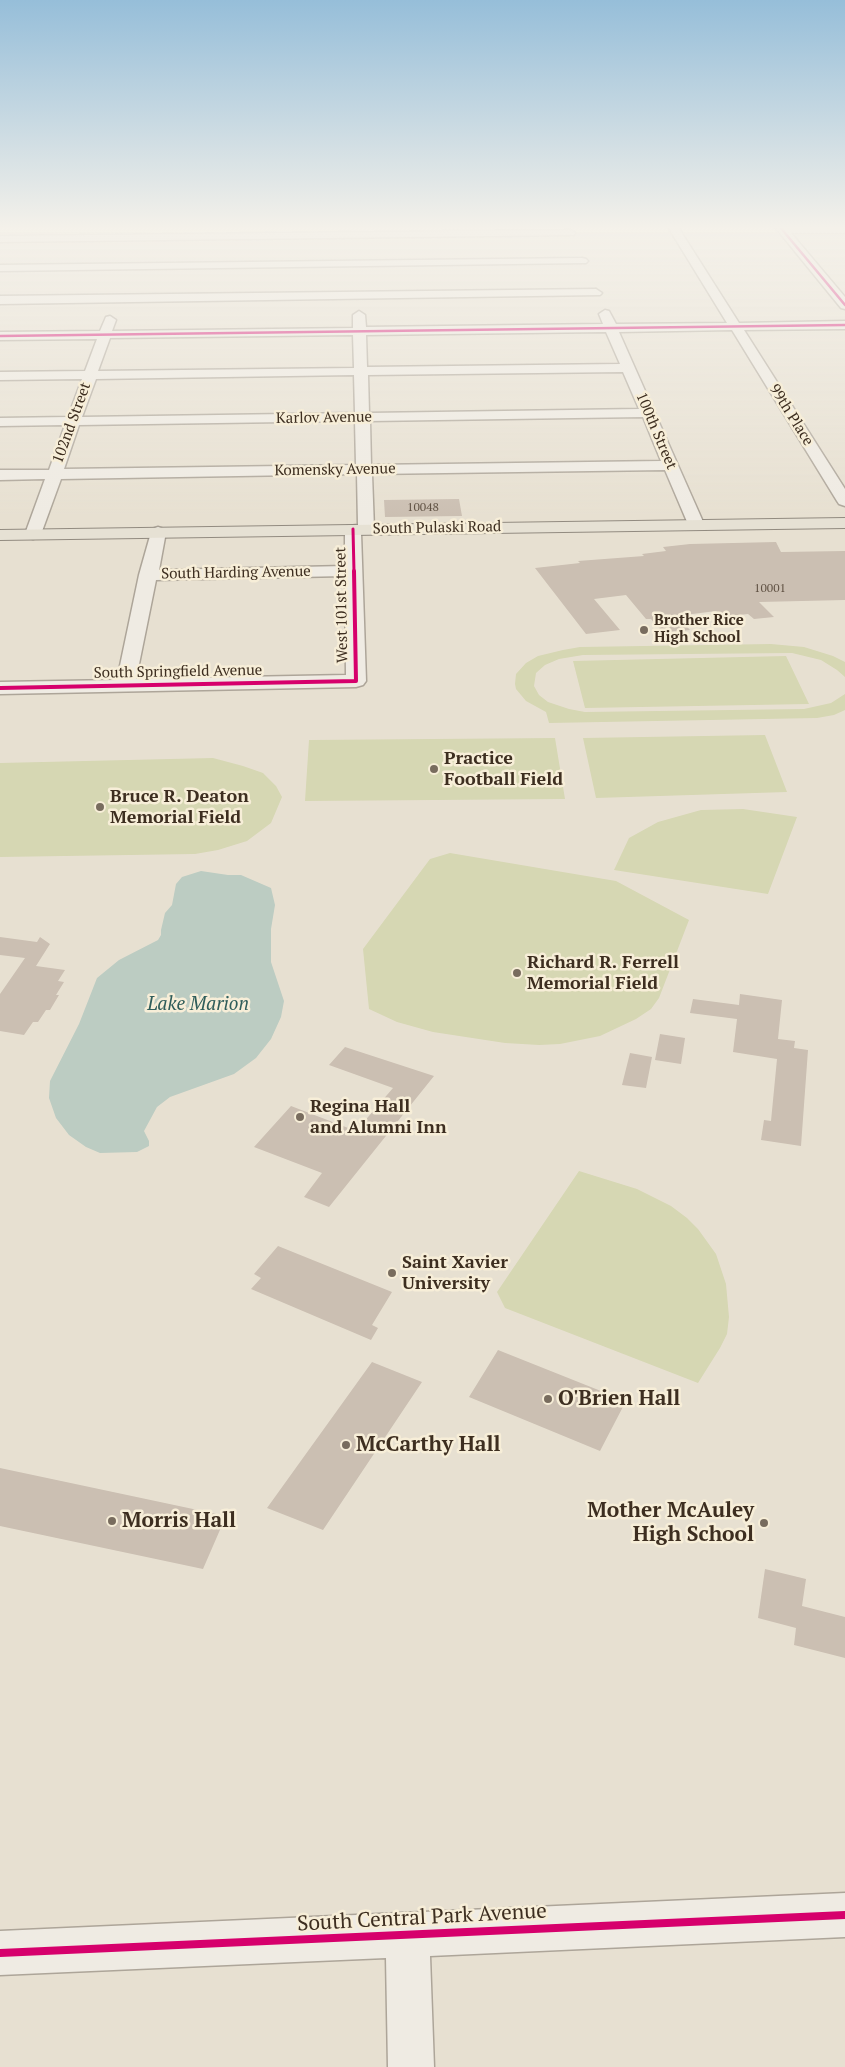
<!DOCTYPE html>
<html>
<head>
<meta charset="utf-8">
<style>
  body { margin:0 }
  canvas { display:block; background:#e7e0d1 }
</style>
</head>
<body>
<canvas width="845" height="2067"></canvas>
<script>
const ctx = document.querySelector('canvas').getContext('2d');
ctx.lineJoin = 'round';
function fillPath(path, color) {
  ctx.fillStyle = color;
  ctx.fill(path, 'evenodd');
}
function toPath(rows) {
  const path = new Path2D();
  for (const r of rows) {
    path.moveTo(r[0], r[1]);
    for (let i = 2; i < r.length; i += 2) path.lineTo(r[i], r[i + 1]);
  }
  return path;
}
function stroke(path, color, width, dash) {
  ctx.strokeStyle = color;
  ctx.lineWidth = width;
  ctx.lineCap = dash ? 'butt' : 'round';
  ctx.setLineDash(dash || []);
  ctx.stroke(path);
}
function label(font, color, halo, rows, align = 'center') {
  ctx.font = font + ' "PT Serif",serif';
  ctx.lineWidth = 5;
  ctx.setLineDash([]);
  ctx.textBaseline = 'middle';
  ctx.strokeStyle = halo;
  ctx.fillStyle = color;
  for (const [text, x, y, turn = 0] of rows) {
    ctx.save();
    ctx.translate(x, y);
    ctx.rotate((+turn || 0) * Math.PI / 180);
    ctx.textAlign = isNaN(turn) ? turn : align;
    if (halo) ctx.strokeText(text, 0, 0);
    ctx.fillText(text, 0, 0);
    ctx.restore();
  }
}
fillPath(toPath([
  [771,644,804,647,833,656,845,662,845,677,837,670,821,660,792,653,583,655,559,659,545,665,536,673,534,686,539,695,548,702,569,709,585,712,804,709,831,703,845,694,845,710,834,715,817,718,549,723,546,712,526,701,516,689,515,684,516,674,526,663,538,656,563,650,580,647],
  [786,656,809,704,585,708,573,661],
  [765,735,787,792,596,798,583,738],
  [555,738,565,799,305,801,309,740],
  [213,758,243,766,263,773,276,786,282,797,271,823,247,841,218,850,195,854,0,857,0,763],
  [743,809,797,817,768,894,614,870,629,838,658,822,701,810],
  [450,853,616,881,689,920,659,998,651,1009,636,1019,600,1036,560,1044,539,1045,505,1043,433,1032,397,1022,369,1009,363,949,430,859],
  [579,1171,637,1189,671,1206,687,1218,698,1229,716,1254,726,1284,729,1317,727,1334,720,1348,698,1383,505,1308,497,1292]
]), '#d6d7b3');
fillPath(toPath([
  [201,871,228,875,241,875,271,888,275,905,271,929,271,962,284,1001,281,1017,271,1039,256,1058,234,1074,170,1097,157,1107,144,1131,149,1141,149,1146,137,1152,100,1153,86,1147,69,1135,56,1118,49,1098,50,1081,79,1024,97,978,119,960,158,940,161,935,161,930,165,913,172,905,176,884,182,877]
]), '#bcccc2');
fillPath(toPath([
  [459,499,462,516,385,517,384,500],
  [776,542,781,552,845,551,845,600,759,602,774,617,754,619,748,614,722,617,716,611,677,616,690,630,670,632,662,631,651,619,646,619,626,595,594,599,620,630,586,634,535,568,580,563,578,561,644,556,642,554,666,551,663,547,690,544],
  [0,937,37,942,40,937,50,944,36,966,65,970,58,981,64,982,56,995,59,995,50,1010,46,1010,38,1022,33,1022,24,1035,0,1031,0,994,25,958,0,955],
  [740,994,782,1000,778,1039,795,1041,794,1048,808,1050,801,1146,761,1140,764,1120,771,1121,777,1059,733,1052,737,1019,690,1013,693,999,739,1005],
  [660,1034,685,1038,681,1064,655,1060],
  [345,1047,434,1076,329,1207,304,1197,322,1173,254,1147,291,1106,356,1131,393,1088,329,1065],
  [630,1053,652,1057,646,1088,622,1085],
  [278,1246,392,1292,372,1325,378,1328,371,1340,251,1289,261,1278,254,1274],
  [498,1350,626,1401,600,1451,469,1397],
  [372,1362,422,1382,323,1530,267,1508],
  [0,1468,226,1516,203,1569,0,1526],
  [765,1569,806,1579,802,1606,845,1617,845,1658,794,1645,796,1628,758,1618]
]), '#cbbfb2');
const minor = toPath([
  [668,227,678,227,739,323,845,321,845,329,744,330,845,489,845,506,839,504,837,501,732,330,619,332,704,524,702,527,690,527,688,524,665,470,372,474,374,529,372,532,361,533,366,681,363,685,356,687,0,694,0,682,117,680,139,575,152,529,158,527,164,529,166,532,159,570,345,566,345,529,347,526,358,525,357,474,61,479,41,534,39,537,33,539,27,537,25,534,45,479,0,480,0,470,49,470,65,425,0,426,0,418,68,417,82,379,0,380,0,372,85,371,97,339,0,340,0,332,100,331,106,317,110,316,116,320,112,331,353,328,353,315,359,311,365,315,366,327,603,324,599,314,605,310,609,311,616,324,727,323,668,227],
  [606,332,620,364,367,367,366,335,606,332],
  [353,335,354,368,98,371,110,338,353,335],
  [623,372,639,409,369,413,368,375,623,372],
  [354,375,355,413,82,417,96,379,354,375],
  [643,417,661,461,371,465,370,421,643,417],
  [355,421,356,465,64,469,79,425,355,421],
  [345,576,346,675,136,679,156,580,345,576],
  [775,227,845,227,845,233,791,233,845,297,845,309,841,308,775,227],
  [570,230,575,233,574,235,0,242,0,236,570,230],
  [582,258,586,259,588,261,586,263,0,271,0,265,582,258],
  [596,289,602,293,600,295,0,304,0,296,596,289],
  [845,1893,845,1937,430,1956,434,2067,388,2067,386,1958,0,1975,0,1931,845,1893]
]);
const major = toPath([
  [845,518,845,528,0,540,0,530,845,518]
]);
stroke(minor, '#ada599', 3);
stroke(major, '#928b80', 2);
fillPath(minor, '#efebe3');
fillPath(major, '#e6e1d4');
stroke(toPath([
  [780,227,845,305],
  [0,336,845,325]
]), '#d6006c', 2.5);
stroke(toPath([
  [353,529,354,572]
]), '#d6006c', 3);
stroke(toPath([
  [0,688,356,681,354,571]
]), '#d6006c', 4);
stroke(toPath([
  [0,1953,845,1915]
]), '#d6006c', 8);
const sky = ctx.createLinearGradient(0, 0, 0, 517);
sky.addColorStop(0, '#96bed9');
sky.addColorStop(0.44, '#f4f1ea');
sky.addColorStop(1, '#f4f1ea00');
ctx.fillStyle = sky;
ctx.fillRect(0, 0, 845, 517);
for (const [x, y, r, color] of [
  [644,630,5,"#786c5e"],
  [434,769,5,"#786c5e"],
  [100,807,5,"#786c5e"],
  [517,973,5,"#786c5e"],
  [300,1117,5,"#786c5e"],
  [392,1273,5,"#786c5e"],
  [548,1399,5,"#786c5e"],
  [346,1445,5,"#786c5e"],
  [112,1521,5,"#786c5e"],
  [764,1523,5,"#786c5e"]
]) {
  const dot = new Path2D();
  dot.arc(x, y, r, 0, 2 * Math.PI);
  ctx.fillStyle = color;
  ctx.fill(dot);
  stroke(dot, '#f7eed8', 2);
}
label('12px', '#605244', null, [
  ["10048",423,508],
  ["10001",770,589]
]);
label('15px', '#3d2e20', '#f7eed8', [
  ["99th Place",791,415,58],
  ["Karlov Avenue",324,418,-1],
  ["102nd Street",72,423,-70],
  ["100th Street",656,431,67],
  ["Komensky Avenue",335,470,-1],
  ["South Pulaski Road",437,528,-1],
  ["South Harding Avenue",236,573,-1],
  ["West 101st Street",342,605,-91],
  ["South Springfield Avenue",178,672,-1]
]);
label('bold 15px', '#3d2e20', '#f7eed8', [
  ["Brother Rice",654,621],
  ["High School",654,638]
], 'left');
label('bold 18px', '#3d2e20', '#f7eed8', [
  ["Practice",444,759],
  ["Football Field",444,780],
  ["Bruce R. Deaton",110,797],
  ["Memorial Field",110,818],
  ["Richard R. Ferrell",527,963],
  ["Memorial Field",527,984],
  ["Regina Hall",310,1107],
  ["and Alumni Inn",310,1128],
  ["Saint Xavier",402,1263],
  ["University",402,1284]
], 'left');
label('italic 19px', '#2f5d5a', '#f7eed8', [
  ["Lake Marion",198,1005]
]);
label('bold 21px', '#3d2e20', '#f7eed8', [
  ["O'Brien Hall",558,1399],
  ["McCarthy Hall",356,1445],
  ["Mother McAuley",754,1511,"right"],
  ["High School",754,1535,"right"],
  ["Morris Hall",122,1521]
], 'left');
label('21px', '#3d2e20', '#f7eed8', [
  ["South Central Park Avenue",422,1918,-3]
]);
</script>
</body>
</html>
